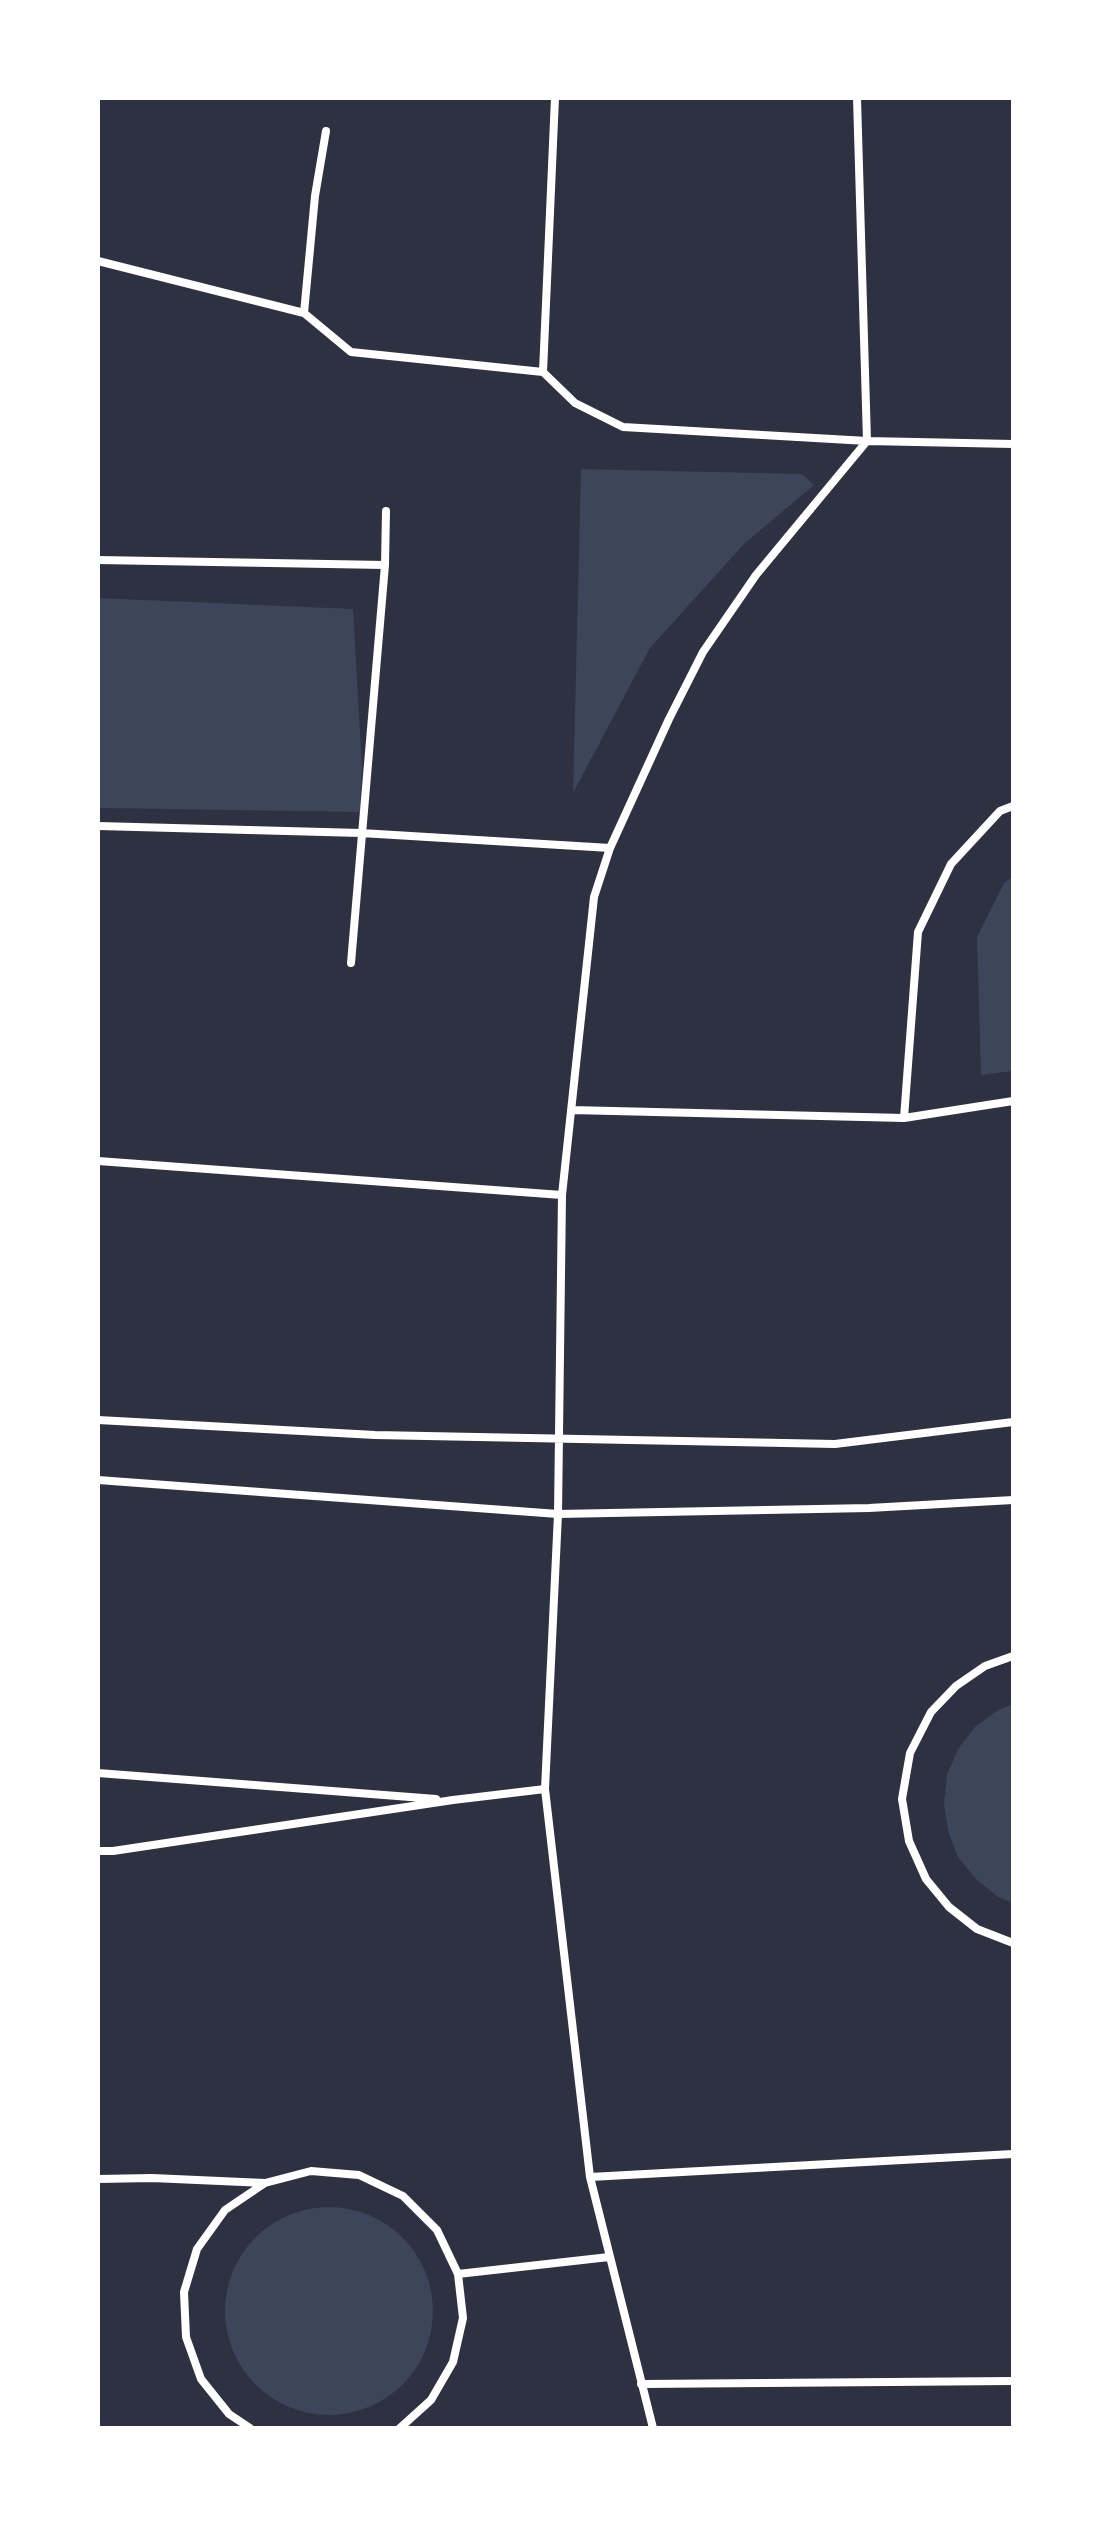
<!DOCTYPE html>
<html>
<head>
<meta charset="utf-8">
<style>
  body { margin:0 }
  #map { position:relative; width:1111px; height:2526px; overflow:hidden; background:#2d3142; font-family:Mulish,sans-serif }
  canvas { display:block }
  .frame { position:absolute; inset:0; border:100px solid #fff; pointer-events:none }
</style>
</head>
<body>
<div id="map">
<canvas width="1111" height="2526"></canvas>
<div class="frame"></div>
</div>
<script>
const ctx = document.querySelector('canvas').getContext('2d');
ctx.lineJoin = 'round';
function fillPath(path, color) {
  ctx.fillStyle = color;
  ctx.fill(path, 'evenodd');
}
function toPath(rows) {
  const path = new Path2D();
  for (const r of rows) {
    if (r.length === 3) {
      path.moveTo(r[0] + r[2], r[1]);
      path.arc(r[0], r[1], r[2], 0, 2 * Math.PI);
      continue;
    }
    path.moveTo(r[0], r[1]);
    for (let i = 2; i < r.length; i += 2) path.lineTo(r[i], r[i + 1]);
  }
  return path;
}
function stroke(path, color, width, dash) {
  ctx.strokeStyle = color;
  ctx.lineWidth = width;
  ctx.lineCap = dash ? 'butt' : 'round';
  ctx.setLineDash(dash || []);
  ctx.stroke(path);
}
fillPath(toPath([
  [581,469,802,474,814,485,744,544,650,648,573,793],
  [98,598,353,609,362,768,360,812,98,808],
  [1013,876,1013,1071,981,1075,977,937,1004,883],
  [1013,1704,1013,1903,998,1897,976,1879,958,1857,948,1831,944,1803,947,1775,958,1749,975,1727,998,1710],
  [329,2311,104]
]), '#3c4559');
stroke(toPath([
  [555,98,543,372,575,403,623,427,867,441,1013,444],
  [857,98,867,441],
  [98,261,304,313,351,352,543,372],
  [304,313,315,196,326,131],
  [98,560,385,565],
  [98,826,361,833,610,848],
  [351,963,385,565,386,511],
  [571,1110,904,1118,1013,1101],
  [904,1118,918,932,951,864,1000,811,1013,806],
  [98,1161,562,1195],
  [98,1420,375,1435,835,1444,1013,1422],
  [98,1480,558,1514,869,1508,1013,1500],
  [1013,1656,985,1666,956,1686,931,1712,910,1753,902,1799,909,1841,926,1879,949,1907,977,1929,1013,1943],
  [98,1773,436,1799],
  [98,1851,113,1851,453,1800,545,1789],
  [590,2177,1013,2154],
  [98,2179,152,2178,265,2183],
  [458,2274,609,2257],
  [641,2384,1013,2381],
  [250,2428,229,2414,201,2379,186,2337,184,2292,197,2249,225,2210,265,2183,311,2171,359,2175,403,2196,437,2230,458,2274,463,2318,453,2362,431,2400,400,2428],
  [653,2428,590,2177,545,1789,558,1514,562,1195,594,897,610,848,669,719,703,652,756,575,867,441]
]), '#fff', 8);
</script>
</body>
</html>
